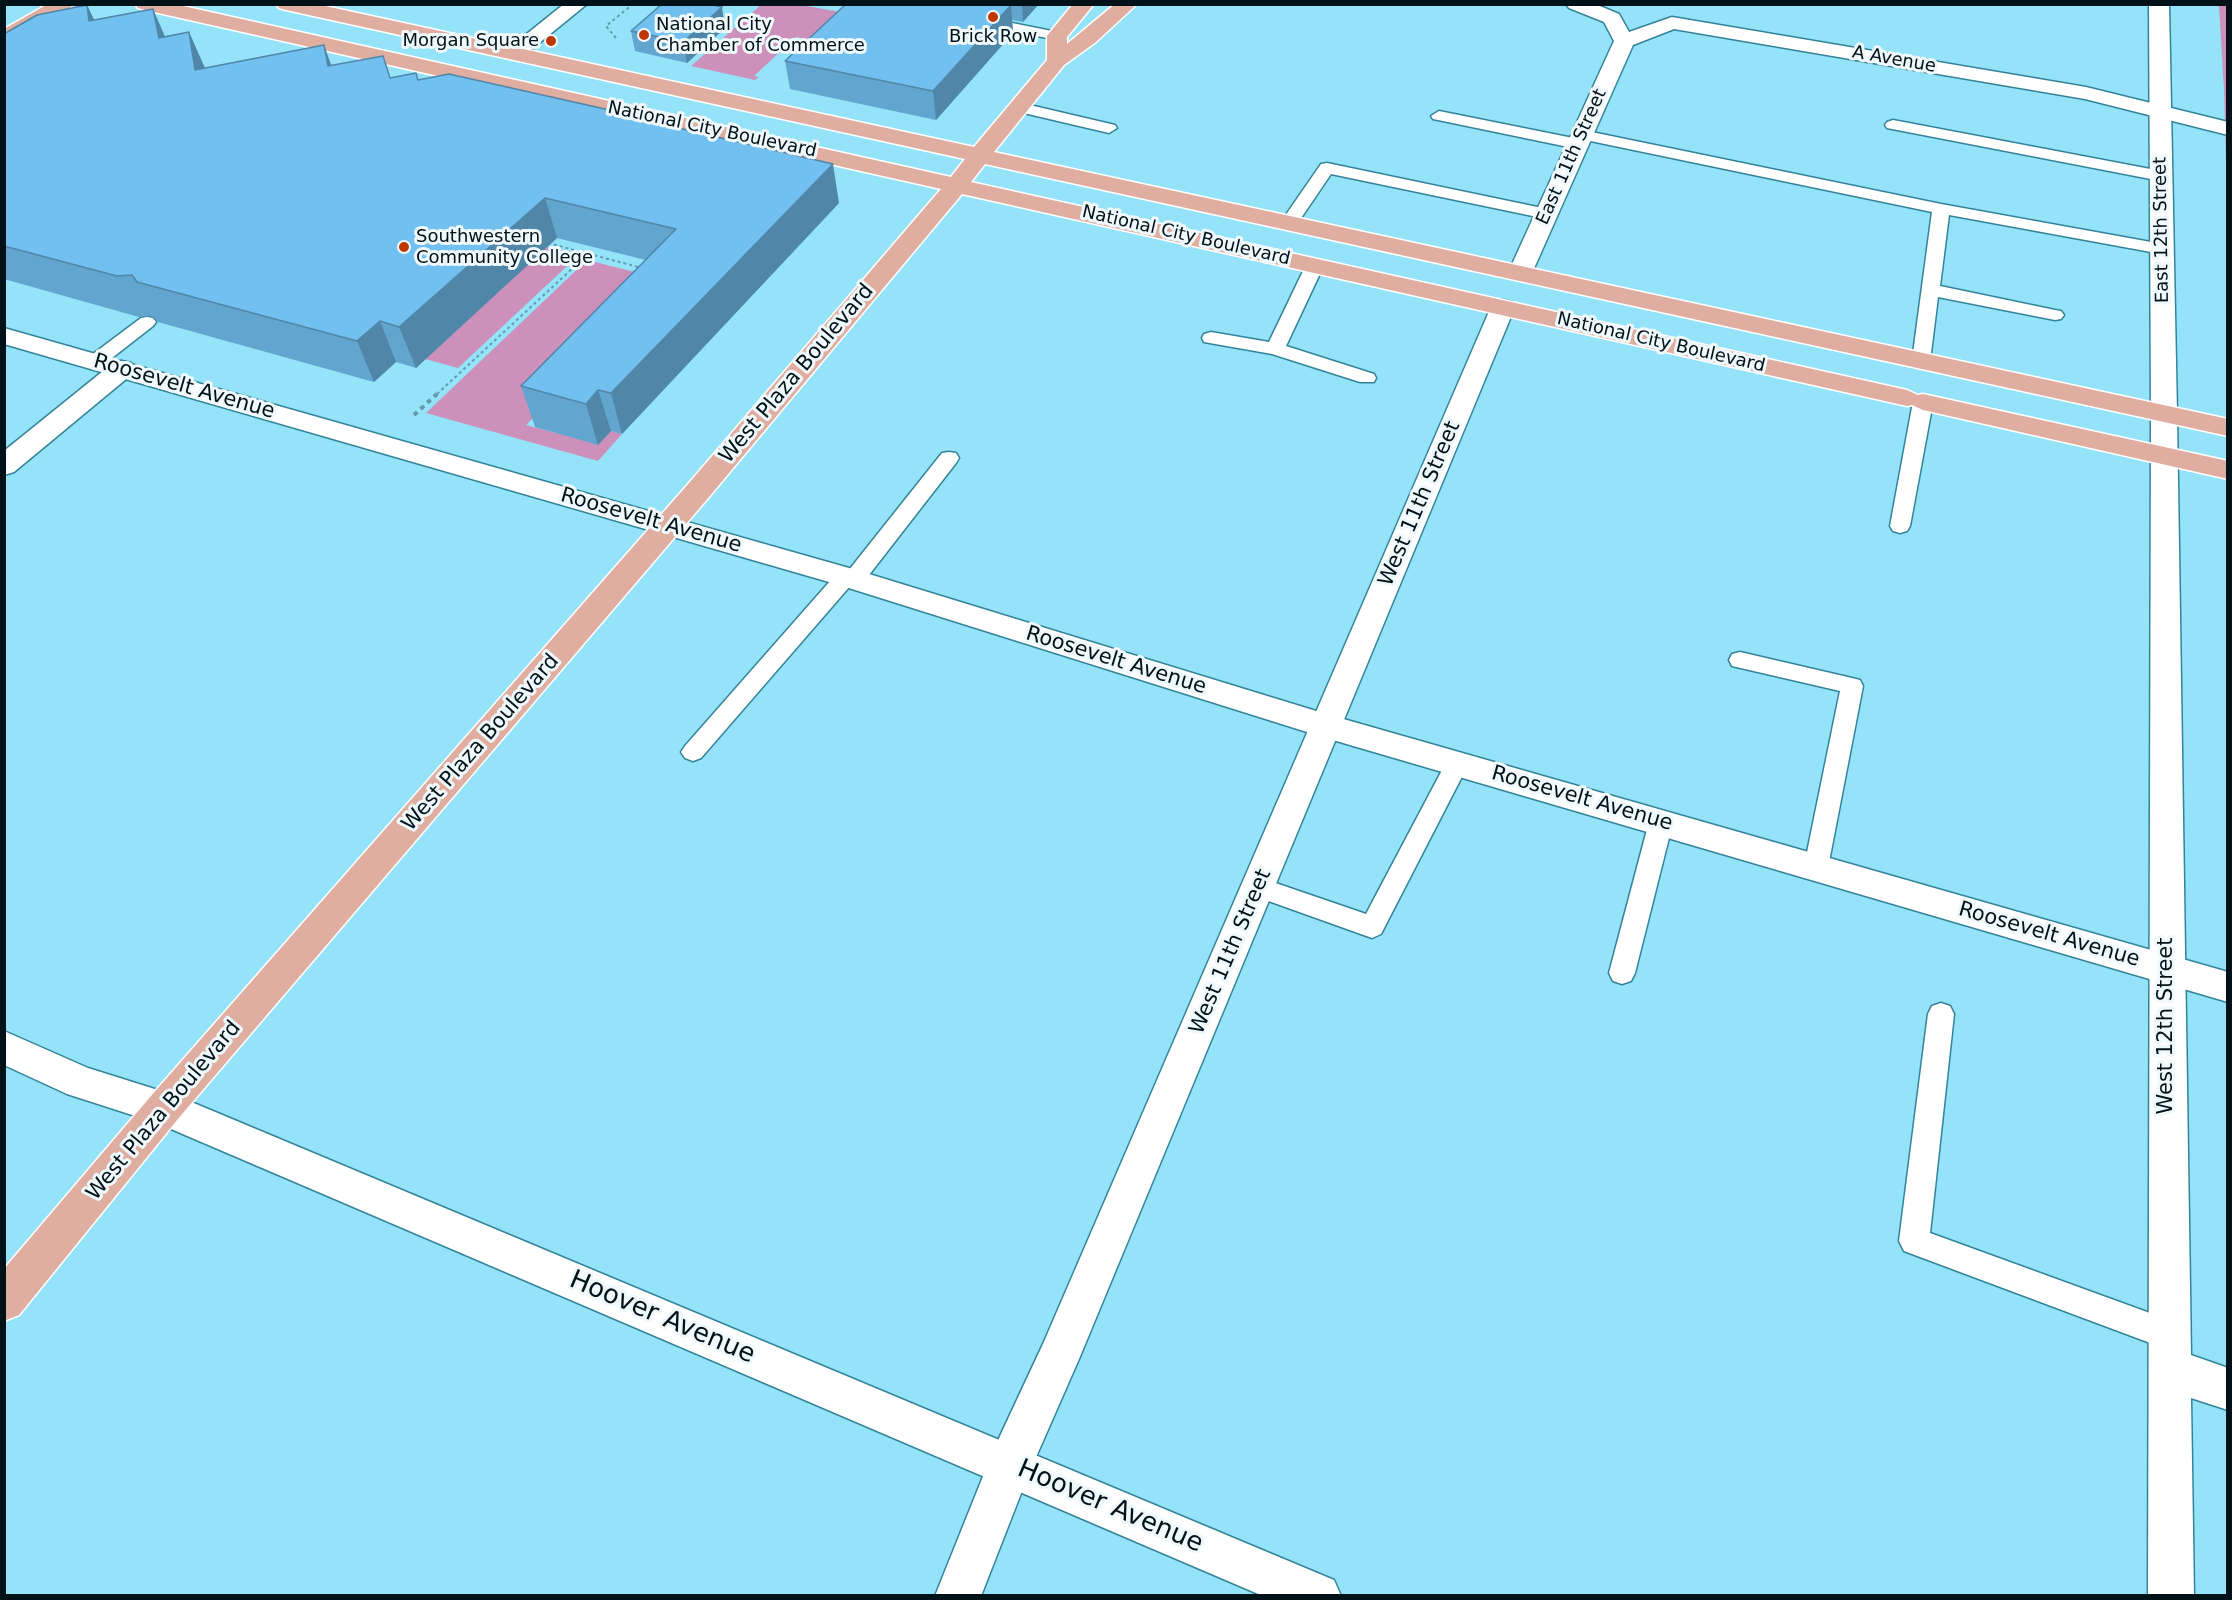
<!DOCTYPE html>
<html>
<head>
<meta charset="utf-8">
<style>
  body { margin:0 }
  #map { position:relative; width:2232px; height:1600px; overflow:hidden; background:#94e3f9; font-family:"DejaVu Sans",sans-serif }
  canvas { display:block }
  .frame { position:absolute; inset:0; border:6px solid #001117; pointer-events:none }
</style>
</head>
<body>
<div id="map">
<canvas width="2232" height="1600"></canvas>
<div class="frame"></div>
</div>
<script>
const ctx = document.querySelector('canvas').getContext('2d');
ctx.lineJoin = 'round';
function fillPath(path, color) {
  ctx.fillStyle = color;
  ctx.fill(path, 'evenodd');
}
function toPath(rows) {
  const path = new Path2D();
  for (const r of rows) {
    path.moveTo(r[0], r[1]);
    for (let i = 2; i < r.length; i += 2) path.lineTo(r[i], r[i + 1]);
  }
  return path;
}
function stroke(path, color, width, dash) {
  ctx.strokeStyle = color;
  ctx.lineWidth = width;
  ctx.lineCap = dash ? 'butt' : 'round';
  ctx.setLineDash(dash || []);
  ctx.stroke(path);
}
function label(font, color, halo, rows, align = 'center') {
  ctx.font = font + ' "DejaVu Sans",sans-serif';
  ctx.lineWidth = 6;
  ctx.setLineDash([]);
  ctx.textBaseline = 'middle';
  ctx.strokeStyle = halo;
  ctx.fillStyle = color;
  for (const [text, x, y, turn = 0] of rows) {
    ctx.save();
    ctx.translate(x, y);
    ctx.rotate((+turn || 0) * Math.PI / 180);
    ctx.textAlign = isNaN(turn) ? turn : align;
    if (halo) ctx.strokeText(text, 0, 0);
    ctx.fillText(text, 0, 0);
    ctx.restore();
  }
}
fillPath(toPath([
  [761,5,801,5,840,12,811,40,796,37,754,76,759,77,755,80,691,66],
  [2219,5,2228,5,2227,197,2224,90],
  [530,242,579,255,458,368,425,359],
  [587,260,659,278,529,408,539,412,526,425,598,444,611,431,622,434,598,461,426,413]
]), '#cc90bb');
const lane = toPath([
  [982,17,1057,32,1064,36,1057,40,977,24,975,21,982,17],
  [1017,102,1115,125,1117,128,1109,133,1011,110,1009,107,1011,104,1017,102],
  [1439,111,1578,139,1586,144,1578,149,1433,119,1431,116,1439,111],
  [1893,120,2161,171,2169,176,2161,181,1887,128,1885,125,1887,122,1893,120],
  [1582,130,1941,204,2162,244,2168,245,2171,249,2168,253,2162,254,1949,215,1940,286,2055,310,2061,311,2064,315,2061,319,2055,320,1938,297,1930,361,1928,365,1921,367,1914,365,1912,361,1932,212,1576,138,1574,135,1576,132,1582,130],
  [1327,163,1547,209,1553,210,1556,214,1553,218,1547,219,1331,174,1295,227,1283,227,1280,223,1283,219,1321,164,1327,163],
  [1315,260,1321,261,1324,265,1286,346,1374,374,1376,378,1374,382,1360,382,1272,354,1204,342,1202,338,1204,334,1211,332,1269,342,1306,265,1309,261,1315,260],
  [147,317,153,318,156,322,153,326,103,365,89,365,87,361,89,357,141,318,147,317],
  [1923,396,1930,398,1933,402,1910,526,1907,531,1900,533,1893,531,1890,526,1913,402,1916,398,1923,396],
  [949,452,956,453,959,458,956,463,862,584,851,585,701,758,693,761,685,758,681,752,685,746,838,572,849,570,942,453,949,452],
  [1740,652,1852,678,1860,680,1863,686,1828,867,1825,874,1816,877,1807,874,1804,867,1840,691,1732,666,1729,660,1732,654,1740,652],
  [1457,754,1465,757,1469,763,1381,934,1372,938,1249,894,1245,887,1249,880,1258,877,1366,914,1449,757,1457,754],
  [1661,812,1670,815,1673,822,1635,973,1631,981,1622,984,1613,981,1609,973,1649,822,1652,815,1661,812],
  [1941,1003,1950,1006,1954,1014,1930,1233,2180,1324,2184,1335,2180,1346,2169,1350,1904,1251,1899,1241,1928,1014,1932,1006,1941,1003]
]);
const street = toPath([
  [564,4,587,4,527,53,520,55,513,53,510,49,513,45,564,4],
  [1566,4,1595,4,1619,14,1629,32,1672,17,2086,87,2228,122,2228,135,2085,99,1674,29,1633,45,1532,273,1529,278,1520,280,1511,278,1508,273,1614,41,1604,22,1569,8,1566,4],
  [1503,300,1512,302,1515,307,1079,1359,1029,1473,981,1596,935,1596,994,1449,1043,1344,1491,307,1494,302,1503,300],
  [122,361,131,363,135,369,131,375,14,472,4,475,4,451,113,363,122,361],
  [2164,406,2173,408,2177,414,2191,1355,2228,1368,2228,1410,2191,1398,2194,1596,2148,1596,2151,414,2155,408,2164,406]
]);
const secondary = toPath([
  [2149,4,2169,4,2177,414,2173,420,2164,422,2155,420,2151,414,2149,4],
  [4,328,856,570,1326,714,2228,972,2228,1002,1326,738,836,584,4,344,4,328],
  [4,1031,88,1068,177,1096,1334,1580,1341,1596,1263,1596,157,1123,67,1094,4,1065,4,1031]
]);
const primary = toPath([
  [48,4,73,4,70,8,11,42,4,44,4,29,48,4],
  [135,4,174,4,951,177,965,159,286,10,279,8,276,4,316,4,974,147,1047,60,1047,36,1073,4,1094,4,1067,37,1067,44,1115,4,1137,4,1096,42,1064,65,994,152,2228,419,2228,436,985,164,971,182,1907,390,1918,395,1923,394,2228,461,2228,479,1923,410,1912,405,1907,406,962,194,709,497,177,1120,19,1315,4,1321,4,1269,151,1096,689,483,941,189,145,10,138,8,135,4]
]);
stroke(lane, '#348499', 3);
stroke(street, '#348499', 3);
stroke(secondary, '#348499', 3);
stroke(primary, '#fff', 3);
stroke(toPath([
  [616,38,606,26,633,4],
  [548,243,642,268],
  [437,394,588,254]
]), '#629cac', 2, [3, 3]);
stroke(toPath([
  [414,415,438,393]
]), '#629cac', 4, [4.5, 4.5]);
fillPath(lane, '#fff');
fillPath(street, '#fff');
fillPath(secondary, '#fff');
fillPath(primary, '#dfaea0');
fillPath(toPath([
  [846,4,1039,4,1023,22,1012,20,1013,33,936,120,790,89,785,61],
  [87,5,94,20,165,36,189,32,205,68,331,66,391,78,418,80,676,125,677,128,839,203,622,434,611,431,598,445,535,427,521,386,646,260,557,238,416,368,396,362,374,382,158,322,153,316,139,317,4,279,4,34],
  [725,28,687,63,635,51,631,31]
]), '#62a5ce');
fillPath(toPath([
  [1022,4,1039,4,1023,22],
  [87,5,105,43,89,21],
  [1011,5,1013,33,936,120,933,91],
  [722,7,725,28,687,63,683,42],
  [153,9,170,48,159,38],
  [189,32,206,71,195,70],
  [324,45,338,84,328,66],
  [833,164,839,203,622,434,611,393],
  [545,198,557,238,416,368,399,327],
  [380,321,396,362,374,382,357,341],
  [598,390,611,431,598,445,586,404]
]), '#5086a8');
const building = toPath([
  [662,4,709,4,722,7,683,42,631,31,662,4],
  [846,4,1008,4,1011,5,933,91,785,61,846,4],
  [87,5,89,21,153,9,159,38,189,32,195,70,324,45,328,66,383,56,390,78,416,73,418,80,449,74,676,125,674,127,833,164,611,393,598,390,586,404,521,386,676,229,545,198,399,327,380,321,357,341,137,282,132,275,117,276,4,246,4,34,37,15,87,5]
]);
fillPath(building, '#72c0f0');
stroke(building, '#5086a8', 1.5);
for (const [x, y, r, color] of [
  [993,17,6,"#bf3700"],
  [644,35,6,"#bf3700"],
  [551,41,6,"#bf3700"],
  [404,247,6,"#bf3700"]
]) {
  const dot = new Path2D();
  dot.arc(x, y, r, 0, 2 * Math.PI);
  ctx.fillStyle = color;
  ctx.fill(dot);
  stroke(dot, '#eff8fb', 2);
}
label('18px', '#001117', '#eff8fb', [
  ["National City",656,25],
  ["Chamber of Commerce",656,46],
  ["Brick Row",993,37,"center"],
  ["Morgan Square",539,41,"right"],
  ["Southwestern",416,237],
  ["Community College",416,258]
], 'left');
label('18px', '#001117', '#eff8fb', [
  ["A Avenue",1894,60,10],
  ["National City Boulevard",712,130,12],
  ["East 11th Street",1572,157,-66],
  ["East 12th Street",2162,230,-91],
  ["National City Boulevard",1186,236,13],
  ["National City Boulevard",1661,343,13]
]);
label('21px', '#001117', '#eff8fb', [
  ["West Plaza Boulevard",797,374,-50],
  ["Roosevelt Avenue",184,387,16],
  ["West 11th Street",1420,504,-67],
  ["Roosevelt Avenue",651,521,16],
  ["Roosevelt Avenue",1116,661,17],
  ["West Plaza Boulevard",481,743,-49],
  ["Roosevelt Avenue",1582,799,16],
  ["Roosevelt Avenue",2049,935,16],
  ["West 11th Street",1231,952,-67],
  ["West 12th Street",2167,1026,-90],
  ["West Plaza Boulevard",164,1111,-50]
]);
label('26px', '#001117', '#eff8fb', [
  ["Hoover Avenue",662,1318,23],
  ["Hoover Avenue",1110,1507,23]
]);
</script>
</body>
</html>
